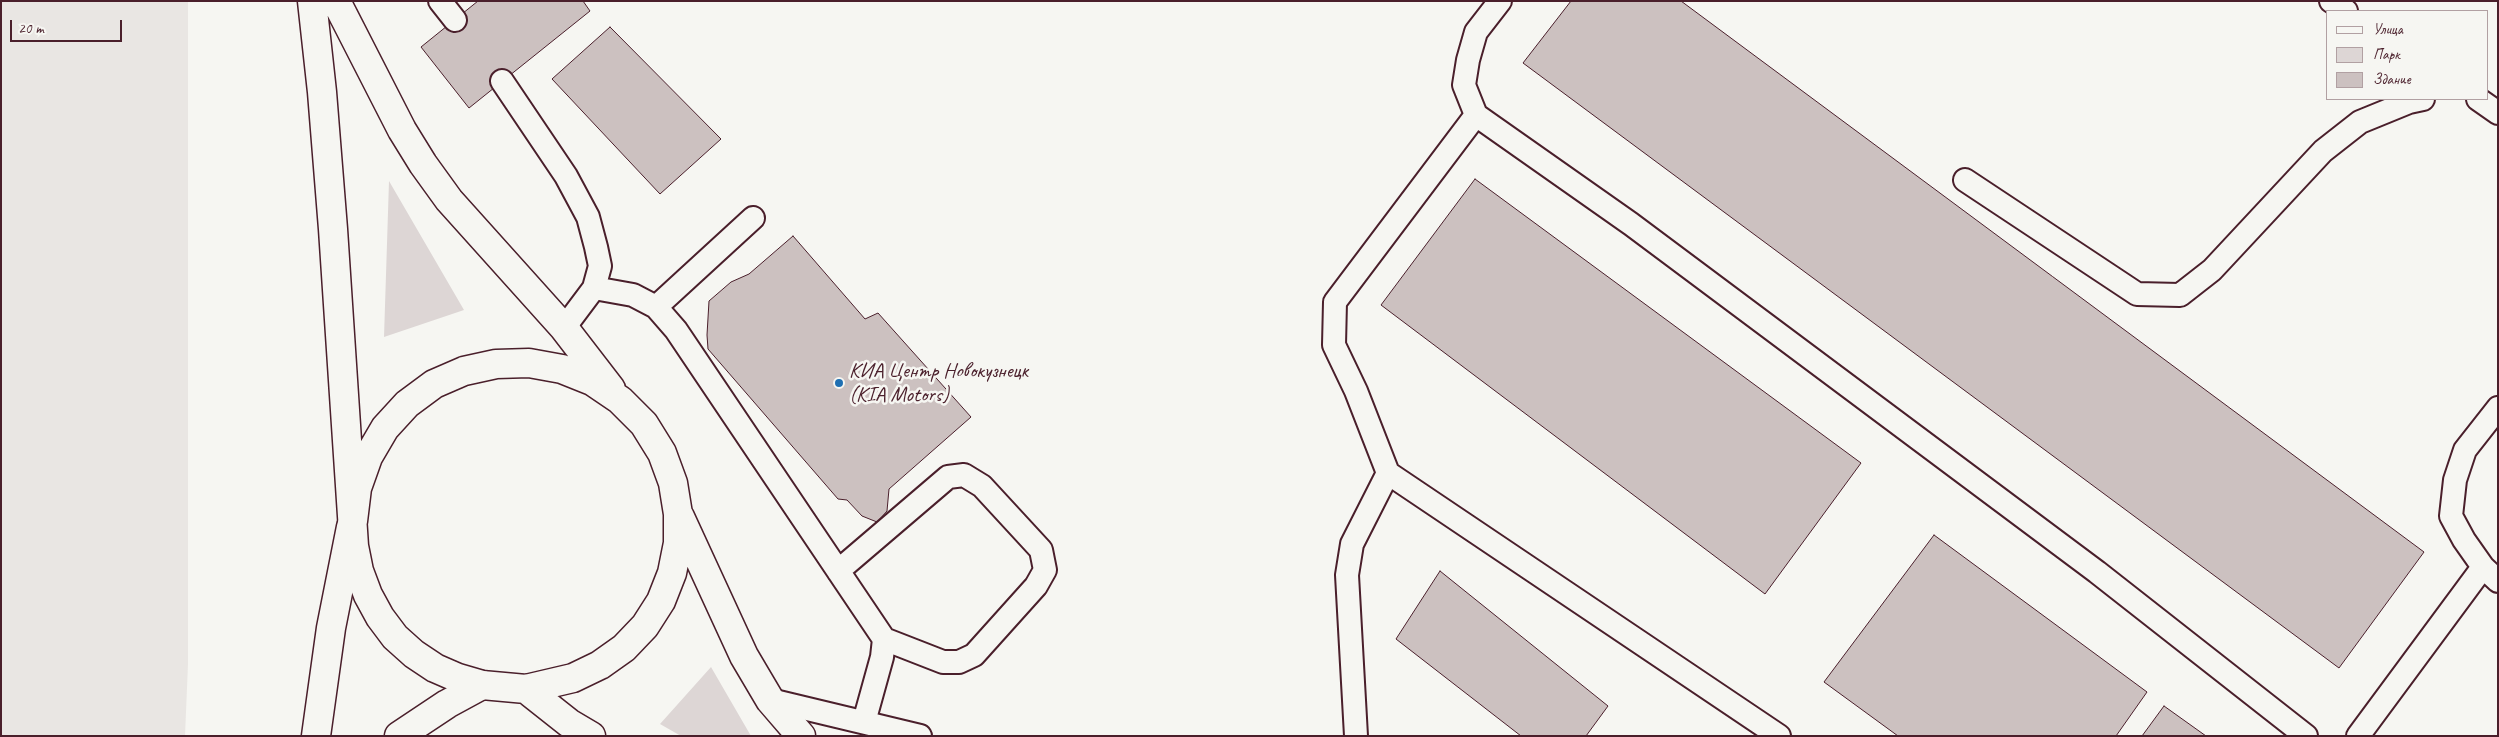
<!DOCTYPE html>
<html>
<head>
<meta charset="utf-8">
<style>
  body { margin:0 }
  #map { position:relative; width:2499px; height:737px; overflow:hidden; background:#f6f6f2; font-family:Caveat,sans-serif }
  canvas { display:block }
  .frame { position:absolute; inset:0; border:2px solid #4a1f2b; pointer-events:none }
  .legend { position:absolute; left:2326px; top:10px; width:162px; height:90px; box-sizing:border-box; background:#f6f6f2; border:1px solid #b1a0a2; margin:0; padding:6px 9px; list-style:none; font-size:15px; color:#4a1f2b }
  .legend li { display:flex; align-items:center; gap:10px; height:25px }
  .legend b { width:25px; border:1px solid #b1a0a2 }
  .scale { position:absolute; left:10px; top:20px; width:112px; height:22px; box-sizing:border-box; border:2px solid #4a1f2b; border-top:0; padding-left:6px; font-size:15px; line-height:18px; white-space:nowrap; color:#4a1f2b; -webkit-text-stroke:4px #f6f6f2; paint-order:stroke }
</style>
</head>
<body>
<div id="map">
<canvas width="2499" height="737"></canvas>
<div class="frame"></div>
<ul class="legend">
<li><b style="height:6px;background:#f6f6f2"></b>Улица</li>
<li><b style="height:14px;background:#ddd6d5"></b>Парк</li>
<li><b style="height:14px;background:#ccc1c0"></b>Здание</li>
</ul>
<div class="scale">20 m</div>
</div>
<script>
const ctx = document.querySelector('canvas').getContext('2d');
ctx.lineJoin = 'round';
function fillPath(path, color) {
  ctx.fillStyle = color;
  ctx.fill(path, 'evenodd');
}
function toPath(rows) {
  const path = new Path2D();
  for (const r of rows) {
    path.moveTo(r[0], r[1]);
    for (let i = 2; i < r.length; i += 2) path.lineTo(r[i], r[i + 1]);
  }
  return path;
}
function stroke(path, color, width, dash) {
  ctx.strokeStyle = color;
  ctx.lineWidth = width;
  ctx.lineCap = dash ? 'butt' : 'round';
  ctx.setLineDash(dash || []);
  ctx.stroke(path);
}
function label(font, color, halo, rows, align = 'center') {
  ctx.font = font + ' Caveat,sans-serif';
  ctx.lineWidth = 5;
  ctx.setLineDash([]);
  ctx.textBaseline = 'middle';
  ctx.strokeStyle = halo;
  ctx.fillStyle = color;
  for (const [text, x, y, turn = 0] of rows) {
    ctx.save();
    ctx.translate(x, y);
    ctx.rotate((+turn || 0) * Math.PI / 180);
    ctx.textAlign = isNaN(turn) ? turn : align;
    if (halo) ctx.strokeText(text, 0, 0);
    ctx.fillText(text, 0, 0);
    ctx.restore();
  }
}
fillPath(toPath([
  [1,1,188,1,188,664,185,736,1,736]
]), '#e9e6e3');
fillPath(toPath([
  [389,181,464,310,384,337],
  [711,667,751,736,681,736,660,724]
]), '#ddd6d5');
const building = toPath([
  [478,1,583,1,590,11,469,108,421,47,478,1],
  [1571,1,1681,1,2424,552,2339,668,1523,63,1571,1],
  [610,27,721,139,660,194,552,79,610,27],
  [1475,179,1861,463,1765,594,1381,305,1475,179],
  [793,236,865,319,878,313,971,417,889,489,887,511,877,522,862,516,847,500,838,499,708,349,707,335,709,301,731,282,749,274,793,236],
  [1934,535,2147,692,2116,736,1898,736,1824,682,1934,535],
  [1440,571,1608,706,1586,736,1521,736,1396,639,1440,571],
  [2164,706,2206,736,2142,736,2164,706]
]);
fillPath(building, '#ccc1c0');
stroke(building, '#4a1f2b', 1);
const service = toPath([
  [440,1,455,20],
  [2331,1,2346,11],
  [502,81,566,176,588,217,596,247,600,266,594,288,564,328],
  [2478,99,2498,113],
  [1476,115,1464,85,1468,60,1476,32,1500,1],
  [1965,180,2137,294,2180,295,2212,270,2323,151,2360,122,2409,102,2423,99],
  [594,288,633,295,656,307,676,330,884,639,943,662,959,662,974,655,1036,586,1045,570,1041,550,982,486,964,475,948,477,838,571],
  [656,307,753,218],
  [1388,473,1779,736],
  [2483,567,2498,581],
  [770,700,920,736],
  [864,722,882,657,884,639],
  [1356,736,1347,575,1352,544,1388,473,1356,391,1334,345,1335,302,1476,115,1631,224,2097,572,2306,736],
  [2358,736,2483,567,2464,540,2451,516,2455,480,2465,450,2498,408]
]);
const tertiary = toPath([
  [316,736,331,628,351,527],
  [399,736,447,704,482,685]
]);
const secondary = toPath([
  [312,1,322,92,333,229,354,546,359,571,368,595,380,617,395,637,414,654,435,668,458,678,482,685,526,689,573,678,600,665,624,648,645,626,661,601,672,573,678,543,678,514,673,483,662,453,644,424,620,400,592,381,562,369,529,363,496,364,464,371,434,384,407,404,385,428,368,457,357,488,353,521],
  [336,1,402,130,423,164,449,200,564,328,611,389],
  [680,517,744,656,770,700,801,736],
  [526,689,569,723,591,736]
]);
stroke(service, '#4a1f2b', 26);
stroke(tertiary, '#4a1f2b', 31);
stroke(secondary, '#4a1f2b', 31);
stroke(service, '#f6f6f2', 22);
stroke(tertiary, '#f6f6f2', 28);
stroke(secondary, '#f6f6f2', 28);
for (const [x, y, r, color] of [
  [839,383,5,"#1f6fb2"]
]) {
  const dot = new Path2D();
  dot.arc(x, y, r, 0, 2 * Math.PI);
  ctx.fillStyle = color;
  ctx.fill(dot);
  stroke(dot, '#f6f6f2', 2);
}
label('21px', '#4a1f2b', '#f6f6f2', [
  ["КИА Центр Новокузнецк",849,371],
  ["(KIA Motors)",849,395]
], 'left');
</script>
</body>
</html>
